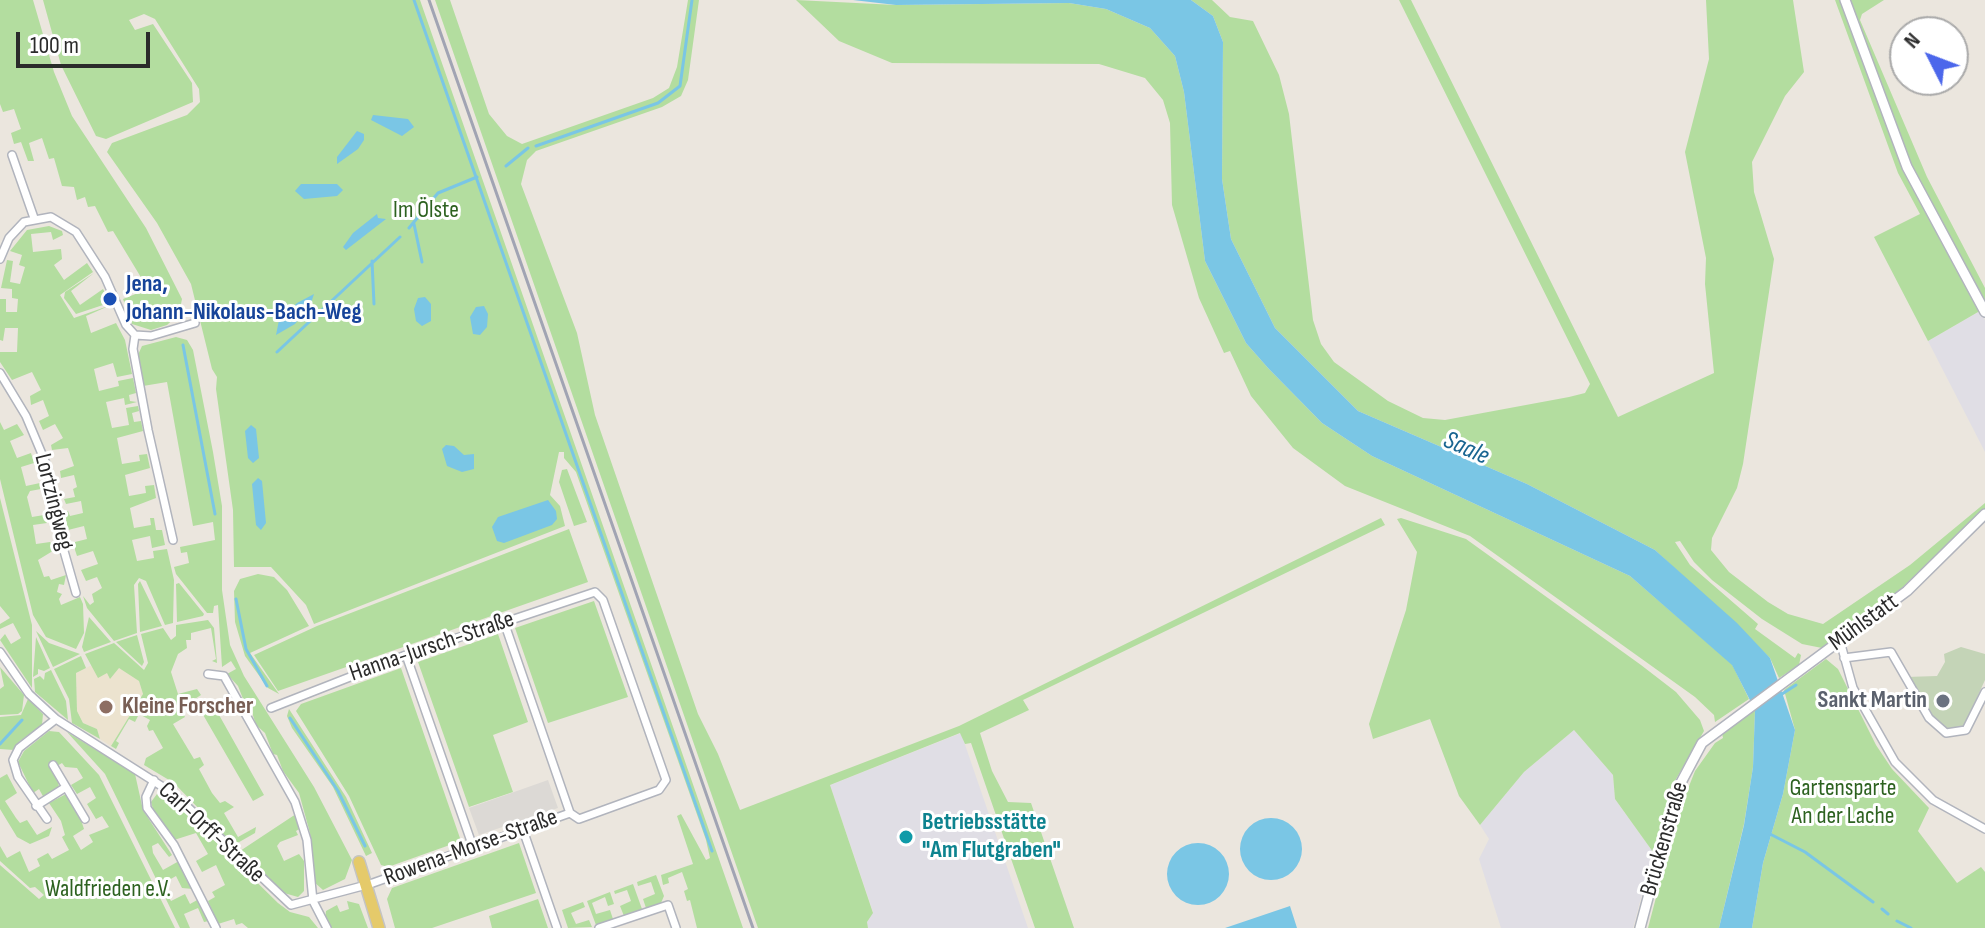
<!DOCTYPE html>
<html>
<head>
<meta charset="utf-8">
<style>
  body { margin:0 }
  #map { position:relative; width:1985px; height:928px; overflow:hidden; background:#ebe6de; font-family:"Sofia Sans Condensed",sans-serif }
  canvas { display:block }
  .north { position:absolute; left:1889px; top:16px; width:80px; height:80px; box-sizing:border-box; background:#fff; border:2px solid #aaa; border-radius:50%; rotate:312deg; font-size:22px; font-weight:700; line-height:32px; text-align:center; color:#2b2b2b }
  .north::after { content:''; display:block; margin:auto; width:28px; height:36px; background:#4c67eb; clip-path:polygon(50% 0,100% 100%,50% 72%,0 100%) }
  .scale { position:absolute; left:16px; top:32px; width:134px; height:36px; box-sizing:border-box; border:4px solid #2b2b2b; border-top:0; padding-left:10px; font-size:24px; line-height:28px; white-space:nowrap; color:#2b2b2b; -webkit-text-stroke:6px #fff; paint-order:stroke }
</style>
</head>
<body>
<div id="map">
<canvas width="1985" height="928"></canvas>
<div class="north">N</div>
<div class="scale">100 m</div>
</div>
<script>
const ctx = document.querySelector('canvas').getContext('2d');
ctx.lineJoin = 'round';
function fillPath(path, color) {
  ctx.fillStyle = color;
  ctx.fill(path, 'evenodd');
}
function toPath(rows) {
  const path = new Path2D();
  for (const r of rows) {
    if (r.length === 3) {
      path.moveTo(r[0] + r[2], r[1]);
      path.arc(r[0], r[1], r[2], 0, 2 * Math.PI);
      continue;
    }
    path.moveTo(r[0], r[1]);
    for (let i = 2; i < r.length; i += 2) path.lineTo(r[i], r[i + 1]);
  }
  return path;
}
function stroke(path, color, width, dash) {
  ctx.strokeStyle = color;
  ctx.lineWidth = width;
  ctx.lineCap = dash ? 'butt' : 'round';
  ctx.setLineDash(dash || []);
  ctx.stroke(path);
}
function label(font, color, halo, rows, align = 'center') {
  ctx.font = font + ' "Sofia Sans Condensed",sans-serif';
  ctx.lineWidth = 6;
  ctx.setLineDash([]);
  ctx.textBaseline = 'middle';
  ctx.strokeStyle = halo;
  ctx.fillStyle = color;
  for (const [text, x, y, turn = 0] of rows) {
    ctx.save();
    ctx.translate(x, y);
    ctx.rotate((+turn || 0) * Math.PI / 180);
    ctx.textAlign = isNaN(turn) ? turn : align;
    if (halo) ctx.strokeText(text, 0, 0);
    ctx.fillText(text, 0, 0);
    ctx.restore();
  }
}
fillPath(toPath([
  [1980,311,1985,320,1985,452,1928,341],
  [1574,730,1613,775,1615,799,1653,852,1633,928,1501,928,1479,859,1489,839,1480,825,1524,772],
  [961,733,1028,928,868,928,867,922,873,912,830,785]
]), '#e0dee5');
fillPath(toPath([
  [90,666,119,668,129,672,139,681,143,694,111,746,100,739,97,729,83,723,77,711,76,673]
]), '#ece3cf');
fillPath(toPath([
  [0,0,33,0,54,72,72,116,146,228,182,299,179,314,167,325,151,330,132,324,123,299,148,289,113,231,108,232,95,206,88,207,85,197,77,200,74,187,62,186,54,158,49,159,42,138,29,143,34,161,28,161,21,142,14,144,11,133,21,129,14,109,3,112,0,104],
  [43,0,420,0,743,928,697,928,690,900,687,901,684,891,688,889,682,872,668,878,669,883,663,885,661,875,693,864,677,816,681,814,706,860,710,858,706,840,576,472,564,458,564,452,559,452,550,495,560,506,565,526,314,624,306,605,271,567,234,567,233,510,216,389,217,377,212,369,191,284,157,223,107,152,112,143,187,115,200,102,199,89,155,19,144,14,129,20,135,30,153,24,192,83,193,102,106,139,96,136,61,65],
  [435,0,450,0,489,114,507,136,522,144,653,98,669,88,677,67,688,0,699,0,688,80,681,96,662,107,536,151,527,160,521,184,577,333,595,415,698,714,718,754,740,810,959,726,1381,518,1385,525,1023,700,1029,710,980,733,992,771,1008,802,1031,803,1074,928,1035,928,971,743,965,744,960,733,830,785,873,913,867,922,868,928,758,928],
  [796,0,896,5,1069,3,1106,9,1150,28,1175,56,1184,92,1205,261,1246,343,1268,368,1322,423,1372,456,1630,576,1732,664,1749,699,1715,722,1714,715,1695,697,1470,536,1345,486,1293,448,1251,396,1230,351,1224,353,1199,298,1172,205,1170,123,1163,100,1145,78,1099,64,892,63,839,41],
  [1191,0,1212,0,1230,17,1253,21,1279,75,1289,114,1313,320,1321,344,1334,362,1388,401,1423,418,1445,420,1569,397,1585,393,1590,384,1399,0,1411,0,1618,417,1714,373,1705,284,1706,258,1685,152,1709,59,1706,0,1793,0,1804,72,1785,96,1752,162,1754,192,1774,259,1743,464,1737,488,1712,538,1711,550,1729,572,1768,602,1788,614,1823,624,1910,565,1985,503,1985,509,1902,588,1822,648,1802,644,1762,619,1712,580,1694,562,1680,541,1675,542,1690,565,1758,624,1755,629,1795,658,1798,653,1801,655,1799,665,1779,678,1770,658,1655,550,1527,484,1358,411,1275,328,1231,239,1222,179,1223,42,1213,16],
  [1835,0,1884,0,1862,14,1860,20,1927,177,1985,288,1985,308,1928,341,1874,237,1920,214,1898,173],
  [49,226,62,231,63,235,53,240,51,232,31,234,33,252,61,249,62,259,54,265,64,280,87,263,93,272,60,295,74,318,111,305,86,316,91,333,116,323,125,340,132,374,117,377,113,363,94,369,99,391,119,386,118,381,133,378,136,393,129,395,130,401,137,402,125,405,124,398,106,402,112,428,129,425,126,408,138,406,139,411,132,413,134,422,141,421,143,431,117,438,122,464,140,461,139,455,147,454,150,468,125,475,129,496,146,493,145,486,154,485,156,498,130,508,134,528,151,525,150,518,154,518,156,530,162,530,165,545,152,548,150,536,132,540,137,561,154,558,153,551,167,549,174,580,173,623,165,625,146,581,139,578,134,585,137,633,114,641,87,608,83,596,90,605,94,602,92,594,102,588,97,577,86,581,81,570,98,564,93,551,77,556,75,550,75,542,87,539,84,526,68,530,66,524,61,525,59,512,68,511,70,516,83,513,81,501,66,504,64,499,75,497,73,489,77,487,74,475,61,478,60,471,74,466,68,448,52,450,51,445,63,438,55,424,43,430,39,421,49,416,43,400,31,405,30,396,41,390,32,372,12,380,0,362,0,352,17,352,18,328,5,328,3,341,0,340,0,299,6,299,6,312,17,312,18,299,12,298,12,289,1,288,7,260,13,261,10,282,20,284,25,267,19,265,22,255,10,251,27,230],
  [94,273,71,291,80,305,103,289,108,298,102,300,103,305,76,314,64,298,65,292],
  [176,337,187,340,193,350,213,452,222,506,222,590,230,645,244,676,314,787,352,860,345,879,323,890,314,882,310,833,299,793,283,771,277,755,273,754,265,733,256,725,251,709,247,709,238,686,227,674,236,669,231,661,222,667,218,605,214,606,213,613,207,613,176,574,174,567,189,563,187,552,181,553,180,547,215,540,213,522,193,526,167,382,143,386,137,357,142,346],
  [0,422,4,430,17,424,24,435,10,441,17,458,31,453,34,463,21,467,26,486,40,483,41,489,30,491,27,497,32,517,44,515,47,523,33,525,36,544,50,542,56,549,38,560,44,577,49,576,51,580,66,575,64,585,59,584,57,592,62,594,59,599,61,605,80,597,83,604,84,633,76,649,46,637,33,615,0,479],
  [567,469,587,522,574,526,559,482,562,470],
  [0,498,32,625,32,688,0,640,5,634,11,644,21,638,13,623,0,629,0,624,10,618,0,606],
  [1401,518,1466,539,1641,665,1676,692,1700,720,1704,731,1676,779,1653,852,1615,799,1613,775,1574,730,1524,772,1480,825,1459,796,1430,719,1373,739,1369,724,1406,610,1417,552,1397,519],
  [569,529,588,582,278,691,254,655,317,626],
  [258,574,274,577,287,590,309,626,250,653,279,694,268,688,245,656,235,622,234,591,240,579],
  [140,581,162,626,140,632,138,584],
  [179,583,204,614,203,616,177,622,176,584],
  [594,601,628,697,548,723,515,628],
  [89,617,111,642,84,652,82,647],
  [208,620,214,628,217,663,212,661,216,659,211,628,191,633,191,640,186,640,187,648,178,654,171,672,178,694,197,689,201,695,187,704,188,707,182,711,185,717,173,724,194,759,200,757,204,765,199,769,212,793,220,803,225,801,234,807,224,813,238,837,256,827,255,833,234,845,174,783,144,765,146,758,163,748,153,730,149,731,147,726,150,720,139,714,135,722,129,719,116,741,119,743,116,749,111,746,143,694,139,681,119,668,110,679,107,673,98,678,85,654,114,643,144,670,148,663,141,634,163,628,171,640,176,636,176,625],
  [36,631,49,643,80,654,53,667],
  [498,634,528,722,493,735,513,792,469,807,418,662],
  [137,635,144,662,142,666,116,642],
  [36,637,50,668,44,671,38,669,38,674,33,677],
  [81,656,86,668,76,673,77,711,83,723,97,729,100,739,72,723,69,699,54,669],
  [1826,659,1838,669,1876,745,1892,769,1929,808,1918,831,1957,883,1981,867,1985,872,1985,928,1752,928,1763,863,1783,794,1795,730,1784,690],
  [0,667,24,695,22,711,18,714,0,715,0,689,4,686],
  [401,668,461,841,388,867,381,865,349,796,296,711,301,704],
  [51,670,66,701,68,720,35,692,34,679,40,676,44,680,45,673],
  [28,699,43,714,42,725,20,741,14,750,0,749,0,717,21,715],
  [214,706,264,795,253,801,202,713],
  [289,709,346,797,372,853,366,856,333,787,292,728,287,716],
  [1755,710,1753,767,1744,824,1719,928,1648,928,1678,814,1695,771,1715,743,1723,738,1722,733],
  [49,731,59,732,99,775,175,928,0,928,0,865,39,899,44,895,35,887,30,888,0,861,0,846,7,858,20,851,29,872,40,866,37,859,48,853,52,859,69,850,62,837,65,835,61,821,49,803,66,794,78,811,84,829,73,836,81,850,93,842,89,835,109,827,102,816,96,819,87,804,96,798,90,787,77,794,71,785,83,778,77,768,65,767,62,763,57,766,59,789,44,798,39,789,33,793,18,762,24,751],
  [67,732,135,774,143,810,172,855,169,857,158,843,152,846,153,853,163,870,179,861,193,889,182,888,176,876,162,884,171,901,185,894,190,904,199,899,209,921,204,922,198,908,184,914,190,928,180,928,105,774],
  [7,774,17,793,5,801,16,818,20,823,27,820,37,835,52,827,49,836,30,844,17,837,0,809,0,778],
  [157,794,172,799,278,903,290,912,309,917,318,928,248,928,242,923,236,925,234,919,218,924,208,901,215,897,212,892,225,885,216,865,202,872,196,861,208,854,196,833,174,840,153,809,151,802],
  [296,814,301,828,296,831,298,835,280,842,277,846,284,861,299,854,304,861,304,891,298,897,284,893,240,851],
  [519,843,536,893,432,928,395,928,387,899,392,888],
  [656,875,664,896,661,903,646,908,643,899,655,894,651,882,638,886,637,882],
  [633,884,642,909,624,916,620,906,631,901,627,890,615,894,614,891],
  [610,892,614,904,608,906,605,897,592,903,596,914,610,910,613,919,596,925,587,901],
  [538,899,548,928,492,928,489,916],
  [347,901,359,904,368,928,330,928,325,920,326,911,337,905,340,912,349,909],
  [583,902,585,907,571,913,576,924,589,920,592,927,568,928,562,910]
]), '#b3dd9f');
fillPath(toPath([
  [1961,647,1985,654,1985,680,1964,726,1958,731,1947,731,1928,712,1906,677,1937,676,1945,662,1944,654]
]), '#c4d4b7');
fillPath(toPath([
  [548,780,558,808,479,835,469,808]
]), '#dcd9d5');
fillPath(toPath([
  [853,0,1191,0,1213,16,1223,42,1222,179,1231,239,1275,328,1358,411,1527,484,1655,550,1737,623,1770,658,1795,730,1783,794,1763,863,1752,928,1719,928,1744,825,1753,767,1755,710,1732,665,1630,576,1372,456,1322,423,1268,368,1246,343,1205,261,1184,92,1175,56,1150,28,1106,9,1069,3,896,5],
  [373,115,408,119,414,127,402,136,371,120],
  [357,131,364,134,364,140,358,149,337,164,337,157],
  [301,184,337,184,343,190,337,196,304,199,295,191],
  [377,214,378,218,386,219,346,250,343,247,353,233],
  [314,294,310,306,295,324,276,335,279,320,297,303],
  [425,297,431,304,431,321,422,326,416,321,414,309,418,298],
  [484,306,488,314,487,327,480,335,473,334,470,317,476,307],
  [251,425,256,429,259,458,253,463,248,458,245,431],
  [446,445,454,446,464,455,474,454,474,469,462,472,447,466,442,449],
  [258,478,262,481,266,523,261,530,256,525,252,484],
  [548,500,556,511,557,519,552,525,504,543,497,541,492,527,498,517],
  [1271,849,31],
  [1198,874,31],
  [1290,906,1297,928,1225,928]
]), '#7ac6e5');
stroke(toPath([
  [414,0,712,851],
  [536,146,658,103,680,86,692,0],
  [506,166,528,148],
  [414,224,422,262],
  [409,228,438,193,477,177],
  [372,261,374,304],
  [183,345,215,514],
  [277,352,400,237],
  [236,599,246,649,267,686],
  [1782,694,1796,685],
  [290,718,338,791,365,846],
  [0,744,22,720],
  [1770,834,1805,852,1873,902],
  [1882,909,1888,914],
  [1897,921,1911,928]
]), '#7ac6e5', 3);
const minor = toPath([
  [12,155,34,218],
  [0,259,9,238,24,222,51,217,76,232,105,277,126,325,135,335,151,336,195,323],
  [135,335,133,349,148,430,173,540],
  [0,373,26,416,47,466,60,537,76,593],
  [504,622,570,813],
  [1840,641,1853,688,1895,762,1933,800,1985,829],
  [0,652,29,694,56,719,174,794,291,905,370,884,570,813,579,819,659,790,666,780,603,600,595,592,406,655,271,708],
  [406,655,473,847],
  [1844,658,1891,652,1929,718,1946,733,1966,730,1985,692],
  [208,674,224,676,295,802,307,840,313,901,327,928],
  [53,765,66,787],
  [154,780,146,797,147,808,174,845,216,928],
  [36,806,66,787,85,819],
  [47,819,18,777,13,760,19,748,56,719],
  [523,830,557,928],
  [599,928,668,905,676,928]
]);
const tertiary = toPath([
  [1845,0,1907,167,1985,312],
  [1640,928,1676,792,1702,743,1907,591,1985,514]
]);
const primary = toPath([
  [359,862,379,928]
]);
stroke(minor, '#b1b4bd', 10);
stroke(tertiary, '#b1b4bd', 12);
stroke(primary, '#c4c4c4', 14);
stroke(minor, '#fff', 7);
stroke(tertiary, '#fff', 9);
stroke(primary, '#e5ca6a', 11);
stroke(toPath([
  [429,0,753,928]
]), '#a1a4b3', 3);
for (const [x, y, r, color] of [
  [110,299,8,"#1a4fb4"],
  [1943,701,8,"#6b7280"],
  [106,707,8,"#8d6e63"],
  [906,837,8,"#0f9aa8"]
]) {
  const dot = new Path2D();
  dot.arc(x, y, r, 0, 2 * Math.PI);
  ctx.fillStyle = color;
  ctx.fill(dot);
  stroke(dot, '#fff', 3);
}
label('24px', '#2d6220', '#fff', [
  ["Im Ölste",426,211],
  ["Gartensparte",1843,789],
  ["An der Lache",1843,817],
  ["Waldfrieden e.V.",108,890]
]);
label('bold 24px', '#164399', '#fff', [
  ["Jena,",126,285],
  ["Johann-Nikolaus-Bach-Weg",126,313]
], 'left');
label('24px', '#2b2b2b', '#fff', [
  ["Lortzingweg",53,502,76],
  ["Mühlstatt",1864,623,-36],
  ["Hanna-Jursch-Straße",432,647,-19],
  ["Carl-Orff-Straße",211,833,43],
  ["Brückenstraße",1665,839,-74],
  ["Rowena-Morse-Straße",471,848,-20]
]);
label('bold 24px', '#5b616d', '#fff', [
  ["Sankt Martin",1927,701]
], 'right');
label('bold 24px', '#785e54', '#fff', [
  ["Kleine Forscher",122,707]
], 'left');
label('bold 24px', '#0d838f', '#fff', [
  ["Betriebsstätte",922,823],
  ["\"Am Flutgraben\"",922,851]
], 'left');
label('italic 26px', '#196591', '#fff', [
  ["Saale",1466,449,24]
]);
</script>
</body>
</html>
